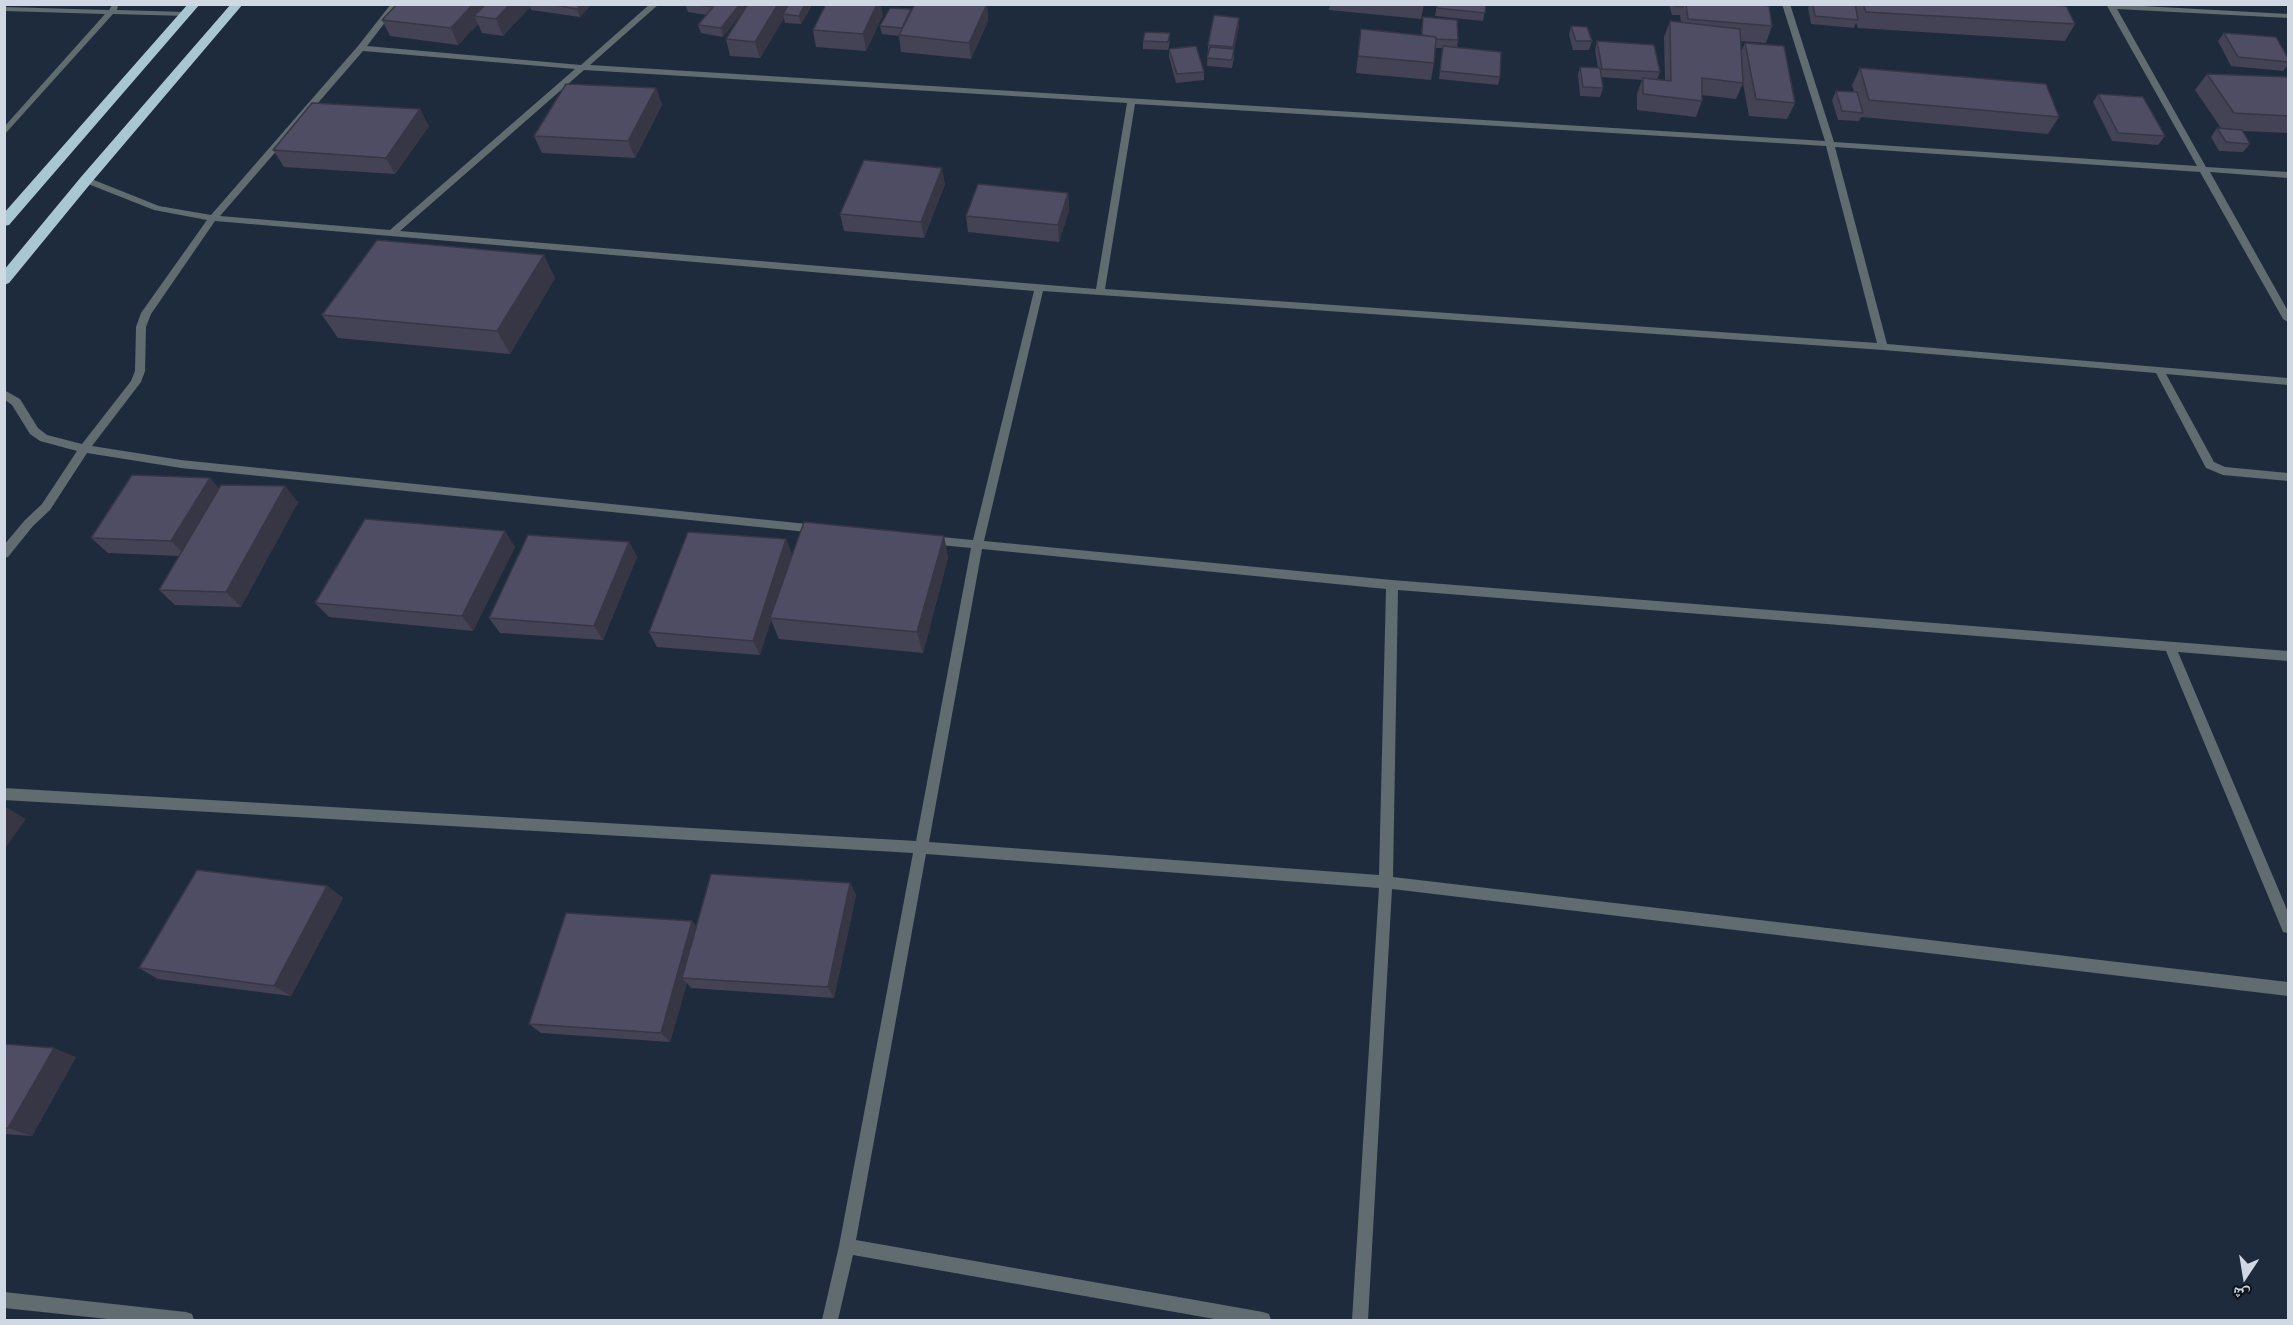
<!DOCTYPE html>
<html>
<head>
<meta charset="utf-8">
<style>
  body { margin:0 }
  #map { position:relative; width:2293px; height:1325px; overflow:hidden; background:#1e2b3c; font-family:Lato,"Noto Naskh Arabic",sans-serif }
  canvas { display:block }
  .frame { position:absolute; inset:0; border:6px solid #d0d8e3; pointer-events:none }
  .north { position:absolute; left:2215px; top:1247px; width:60px; height:60px; -webkit-text-stroke:4px #0e131b; paint-order:stroke; rotate:192deg; font-size:16px; font-weight:700; line-height:24px; text-align:center; color:#d0d8e3 }
  .north::after { content:''; display:block; margin:auto; width:21px; height:27px; background:#d0d8e3; clip-path:polygon(50% 0,100% 100%,50% 72%,0 100%) }
</style>
</head>
<body>
<div id="map">
<canvas width="2293" height="1325"></canvas>
<div class="frame"></div>
<div class="north">ش</div>
</div>
<script>
const ctx = document.querySelector('canvas').getContext('2d');
ctx.lineJoin = 'round';
function toPath(rows) {
  const path = new Path2D();
  for (const r of rows) {
    path.moveTo(r[0], r[1]);
    for (let i = 2; i < r.length; i += 2) path.lineTo(r[i], r[i + 1]);
  }
  return path;
}
function fillPath(path, color) {
  ctx.fillStyle = color;
  ctx.fill(path, 'evenodd');
}
function stroke(path, color, width, dash) {
  ctx.strokeStyle = color;
  ctx.lineWidth = width;
  ctx.lineCap = dash ? 'butt' : 'round';
  ctx.setLineDash(dash || []);
  ctx.stroke(path);
}
fillPath(toPath([
  [391,4,399,4,367,46,581,65,650,4,659,4,590,65,1825,141,1782,4,1790,4,1834,142,2197,166,2106,4,2288,14,2288,18,2117,9,2206,167,2288,172,2288,178,2210,172,2288,311,2288,322,2283,319,2200,172,1835,147,1887,344,2288,378,2288,385,2166,374,2214,462,2225,467,2288,473,2288,481,2223,475,2206,468,2156,373,1883,350,1043,291,984,541,1392,580,2288,651,2288,661,2178,652,2288,912,2288,933,2283,932,2281,927,2166,651,1398,590,1393,877,2288,982,2288,996,1392,889,1368,1320,1352,1320,1379,888,926,854,856,1240,1263,1312,1269,1314,1271,1320,1220,1320,853,1255,838,1320,822,1320,839,1246,913,853,4,800,4,788,916,841,971,548,930,544,924,540,930,536,973,540,1034,291,215,221,151,314,146,327,145,371,141,382,92,446,181,460,817,525,823,529,817,533,181,468,87,453,50,510,33,526,8,557,4,558,4,545,25,520,42,504,77,451,40,441,30,434,12,405,4,399,4,390,20,399,38,428,47,435,82,444,131,381,135,371,136,327,141,313,207,220,154,210,83,182,83,178,89,178,159,206,211,215,358,46,391,4],
  [363,51,575,69,390,230,220,216,363,51],
  [584,70,1127,103,1096,289,400,231,584,70],
  [1135,104,1826,146,1877,343,1105,289,1135,104],
  [982,549,1386,589,1379,875,929,842,982,549],
  [112,5,118,5,117,10,187,12,191,14,187,16,113,14,4,135,4,127,105,14,4,11,4,7,109,10,112,5],
  [4,1292,186,1312,192,1314,194,1320,117,1320,4,1308,4,1292]
]), '#606c70');
fillPath(toPath([
  [188,4,200,4,9,225,4,226,4,213,188,4],
  [231,4,243,4,91,183,9,283,4,285,4,270,81,177,231,4]
]), '#a9c7d2');
fillPath(toPath([
  [397,4,592,4,580,17,531,10,530,7,503,36,482,33,478,24,458,45,390,36,382,20],
  [685,4,743,4,745,9,748,4,810,4,811,7,801,24,785,23,784,18,760,58,730,56,726,39,744,10,723,37,701,33,698,25,707,15,688,12],
  [987,4,988,21,971,59,901,52,899,36,882,34,880,26,911,9,911,12],
  [1330,4,1424,4,1421,19,1329,10],
  [1437,4,1486,4,1483,21,1435,16],
  [1669,4,1751,4,1772,26,1766,43,1740,41,1741,52,1745,43,1795,103,1787,119,1749,116,1743,83,1736,99,1702,95,1702,101,1696,117,1637,110,1637,94,1642,80,1601,77,1603,88,1600,97,1580,96,1578,75,1580,67,1598,68,1595,50,1597,41,1660,72,1657,80,1665,80,1664,37,1670,21,1681,22,1680,15,1672,15],
  [1810,4,2034,4,2075,24,2065,41,1858,28,1856,23,1854,28,1811,24,1808,8],
  [883,15,866,51,816,47,813,30],
  [1423,17,1458,40,1457,48,1500,77,1498,85,1439,79,1442,48,1435,48,1434,63,1431,80,1356,73,1361,29,1421,35],
  [1239,26,1234,49,1234,58,1232,68,1207,66,1208,45],
  [1571,26,1592,41,1589,50,1573,50,1569,35],
  [2224,33,2289,60,2289,64,2283,71,2231,66,2218,41],
  [1143,41,1170,41,1168,50,1143,49],
  [1169,49,1204,72,1204,80,1176,83,1169,57],
  [1860,68,2059,117,2048,134,1861,117,1859,121,1838,120,1832,100,1836,91,1854,92,1852,85],
  [2207,74,2289,77,2289,133,2242,131,2250,144,2243,152,2219,151,2211,137,2217,128,2221,128,2195,90],
  [656,88,662,105,635,158,542,153,534,136],
  [2098,94,2165,136,2158,145,2112,141,2093,102],
  [429,126,395,174,284,167,273,150],
  [945,184,924,238,844,231,840,214],
  [1068,193,1069,210,1059,242,968,232,966,216],
  [555,278,510,354,338,338,322,315],
  [210,478,219,489,298,502,241,607,175,605,159,590,179,556,108,553,91,538],
  [944,536,948,558,923,653,779,639,771,620,760,655,657,647,649,632,786,539,792,554,786,574],
  [629,542,637,557,603,640,500,633,489,618],
  [515,547,473,631,329,617,315,603],
  [850,883,856,895,834,998,691,988,687,983,670,1042,541,1033,529,1024,692,921,696,927],
  [327,886,343,898,291,996,158,979,139,968],
  [4,1044,76,1057,32,1136,4,1134]
]), '#444255');
fillPath(toPath([
  [473,4,483,4,487,14,474,16,478,24,458,45,451,28],
  [510,4,529,4,530,7,503,36,496,19],
  [581,4,592,4,580,17,577,9],
  [740,4,743,4,745,9,723,37,721,28],
  [778,4,792,4,783,14,784,18,760,58,755,42],
  [805,4,810,4,811,7,801,24,799,16],
  [877,4,881,4,883,15,866,51,863,34],
  [987,4,988,21,971,59,969,43],
  [1239,18,1239,26,1233,56,1233,47],
  [656,88,662,105,635,158,628,141],
  [420,109,429,126,395,174,386,158],
  [942,168,945,184,924,238,921,222],
  [1068,193,1069,210,1059,242,1058,225],
  [544,255,555,278,510,354,497,331],
  [210,478,224,494,186,556,171,541],
  [285,486,298,502,241,607,226,592],
  [505,531,515,547,473,631,462,616],
  [944,536,948,558,923,653,917,632],
  [786,539,792,554,772,618,770,618,771,620,760,655,753,641],
  [629,542,637,557,603,640,594,626],
  [4,806,26,819,4,850],
  [850,883,856,895,834,998,828,987],
  [327,886,343,898,291,996,274,986],
  [692,921,700,932,682,978,687,983,670,1042,661,1033],
  [54,1048,76,1057,32,1136,8,1128]
]), '#373645');
const building = toPath([
  [397,4,473,4,451,28,382,20,397,4],
  [486,4,510,4,496,19,474,16,486,4],
  [549,4,581,4,577,9,549,4],
  [691,4,740,4,721,28,698,25,713,7,691,4],
  [748,4,778,4,755,42,726,39,748,4],
  [789,4,805,4,799,16,783,14,789,4],
  [826,4,877,4,863,34,813,30,826,4],
  [915,4,987,4,969,43,899,35,915,4],
  [1437,4,1486,4,1485,13,1437,8,1437,4],
  [1674,4,1684,4,1683,7,1675,6,1674,4],
  [1686,4,1751,4,1769,6,1772,26,1688,19,1686,4],
  [1813,4,1855,4,1858,20,1815,16,1813,4],
  [1863,4,2034,4,2066,6,2075,24,1866,12,1863,4],
  [890,8,911,9,902,28,880,26,890,8],
  [1214,15,1239,18,1233,47,1208,45,1214,15],
  [1423,17,1457,20,1458,40,1436,39,1436,37,1422,35,1423,17],
  [1670,21,1740,29,1743,83,1702,78,1702,101,1643,94,1643,78,1671,81,1670,21],
  [1571,26,1587,27,1592,41,1576,41,1571,26],
  [1361,29,1436,37,1434,63,1358,56,1361,29],
  [1145,32,1170,33,1168,42,1143,41,1145,32],
  [2224,33,2276,37,2289,60,2289,62,2238,57,2224,33],
  [1597,41,1654,45,1660,72,1602,69,1597,41],
  [1745,43,1784,46,1795,103,1756,99,1745,43],
  [1196,46,1204,72,1177,74,1169,49,1196,46],
  [1443,46,1501,52,1500,77,1440,71,1443,46],
  [1210,47,1234,49,1232,60,1207,58,1210,47],
  [1580,67,1600,68,1603,88,1583,87,1580,67],
  [1860,68,2046,84,2059,117,1869,100,1860,68],
  [2207,74,2289,77,2289,116,2234,113,2207,74],
  [566,84,656,88,628,141,534,136,566,84],
  [1836,91,1857,92,1863,113,1842,111,1836,91],
  [2098,94,2143,97,2165,136,2118,133,2098,94],
  [312,103,420,109,386,158,273,150,312,103],
  [2217,128,2242,130,2250,144,2226,142,2217,128],
  [864,160,942,168,921,222,840,214,864,160],
  [978,184,1068,193,1058,225,966,216,978,184],
  [377,240,544,255,497,331,322,315,377,240],
  [132,475,210,478,171,541,91,538,132,475],
  [221,485,285,486,226,592,159,590,221,485],
  [365,519,505,531,462,616,315,603,365,519],
  [804,522,944,536,917,632,770,618,804,522],
  [688,532,786,539,753,641,649,632,688,532],
  [528,535,629,542,594,626,489,618,528,535],
  [197,870,327,886,274,986,139,968,197,870],
  [711,874,850,883,828,987,682,978,711,874],
  [566,913,692,921,661,1033,529,1024,566,913],
  [4,1044,54,1048,8,1128,4,1128,4,1044]
]);
fillPath(building, '#4f4d63');
stroke(building, '#373645', 1.5);
</script>
</body>
</html>
